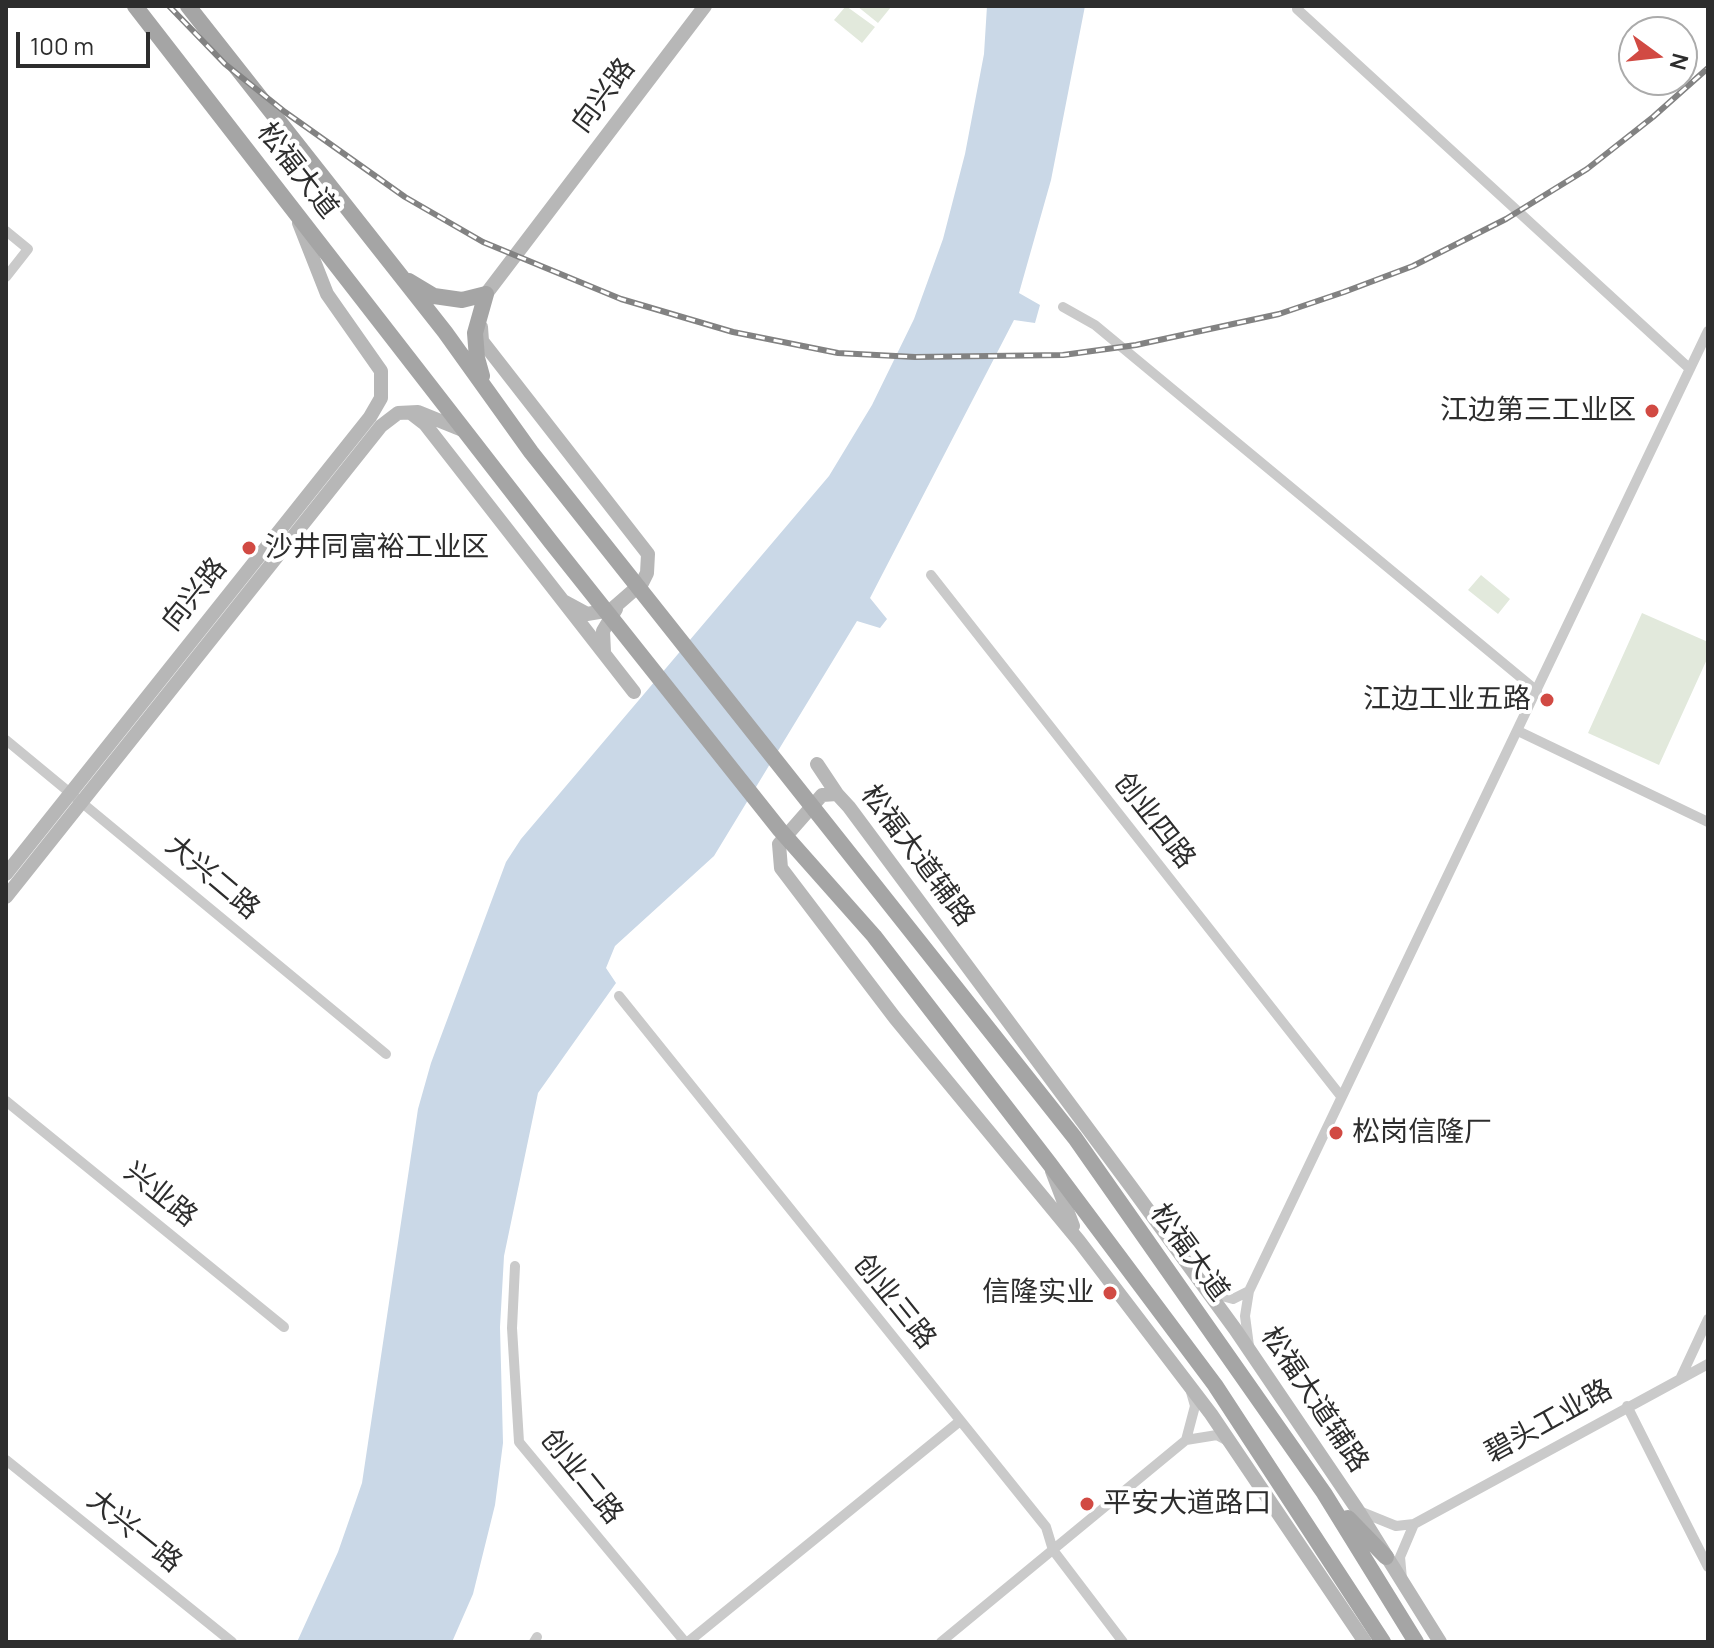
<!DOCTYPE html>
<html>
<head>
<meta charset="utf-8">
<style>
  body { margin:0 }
  #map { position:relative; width:1714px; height:1648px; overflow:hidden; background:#fff; font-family:Manrope,sans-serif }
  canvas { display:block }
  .frame { position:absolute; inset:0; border:8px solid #2d2d2d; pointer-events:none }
  .north { position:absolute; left:1618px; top:16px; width:80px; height:80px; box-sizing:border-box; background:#fff; border:2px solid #ababab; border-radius:50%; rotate:105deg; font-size:22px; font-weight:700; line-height:32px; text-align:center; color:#2d2d2d }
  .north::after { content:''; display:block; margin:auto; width:28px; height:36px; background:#d14a43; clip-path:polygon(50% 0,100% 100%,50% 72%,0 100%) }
  .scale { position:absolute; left:16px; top:32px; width:134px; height:36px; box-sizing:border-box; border:4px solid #2d2d2d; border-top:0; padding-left:10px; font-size:24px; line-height:28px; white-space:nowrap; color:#2d2d2d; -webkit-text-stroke:6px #fff; paint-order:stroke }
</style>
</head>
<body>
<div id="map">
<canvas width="1714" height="1648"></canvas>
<div class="frame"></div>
<div class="north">N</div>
<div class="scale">100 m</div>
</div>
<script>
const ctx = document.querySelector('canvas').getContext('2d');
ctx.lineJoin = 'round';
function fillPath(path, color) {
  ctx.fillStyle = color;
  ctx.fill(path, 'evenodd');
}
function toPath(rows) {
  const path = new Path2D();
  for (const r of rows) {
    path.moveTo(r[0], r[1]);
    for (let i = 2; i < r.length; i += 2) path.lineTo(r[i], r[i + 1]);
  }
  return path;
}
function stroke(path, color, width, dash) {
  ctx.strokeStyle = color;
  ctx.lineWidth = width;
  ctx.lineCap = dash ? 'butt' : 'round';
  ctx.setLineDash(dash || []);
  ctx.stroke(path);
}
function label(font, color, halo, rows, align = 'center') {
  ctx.font = font + ' Manrope,"Noto Sans SC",sans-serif';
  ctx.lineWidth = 8;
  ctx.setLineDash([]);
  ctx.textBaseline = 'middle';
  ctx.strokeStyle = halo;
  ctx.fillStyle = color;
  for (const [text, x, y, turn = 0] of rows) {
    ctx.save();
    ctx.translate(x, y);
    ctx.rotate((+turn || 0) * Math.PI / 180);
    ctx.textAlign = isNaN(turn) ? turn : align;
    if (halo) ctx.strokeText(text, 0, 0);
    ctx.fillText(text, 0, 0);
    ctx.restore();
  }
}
fillPath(toPath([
  [846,6,875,27,862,43,834,20],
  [857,6,890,6,891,7,878,23],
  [1481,575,1510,599,1498,614,1468,590],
  [1642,613,1708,642,1708,657,1659,765,1588,733]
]), '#e2e9dc');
fillPath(toPath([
  [987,6,1085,6,1051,180,1019,293,1040,305,1035,323,1014,320,870,598,887,619,880,628,857,621,714,856,615,946,606,968,616,983,538,1093,504,1256,500,1327,503,1443,495,1505,473,1594,452,1642,297,1642,338,1552,362,1483,418,1109,431,1063,506,862,521,839,829,476,872,405,914,319,943,239,965,154,984,54]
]), '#cad8e7');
stroke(toPath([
  [1297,9,1690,369],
  [6,231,28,249,6,277],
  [1063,307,1095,325,1537,691],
  [931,575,1340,1095],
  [1518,731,1708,822],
  [6,740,386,1054],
  [619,996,1046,1527,1053,1550,1123,1642],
  [6,1101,284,1327],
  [515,1266,512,1328,519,1442,685,1642],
  [1211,1293,1233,1299,1249,1291],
  [1249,1346,1245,1316,1249,1291,1708,331],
  [1681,1377,1708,1319],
  [1627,1406,1708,1567],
  [1186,1440,1195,1406,1191,1392],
  [6,1460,232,1642],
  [1359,1511,1396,1526,1414,1524,1400,1557,1402,1579],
  [1414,1524,1708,1364],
  [534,1642,537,1637],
  [688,1642,960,1421],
  [941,1642,1186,1440,1217,1435,1228,1441]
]), '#cacaca', 10);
stroke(toPath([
  [486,294,705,6],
  [481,327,482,341,648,554,647,573,642,583,611,610,587,614,563,601],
  [412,414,425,424,634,692],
  [604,652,603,631,616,609],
  [817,764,837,794],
  [6,874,370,417,381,398,381,371,327,294,299,223],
  [6,897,381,426,398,413,418,412,465,431],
  [1052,1171,1073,1226],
  [1365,1642,1211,1414,1079,1241,895,1018,781,868,779,844,822,795,837,794,849,807,1132,1188,1235,1329,1357,1509,1440,1642]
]), '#b7b7b7', 14);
stroke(toPath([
  [135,6,551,542,780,830,874,936,1049,1163,1215,1385,1383,1642],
  [188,6,445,332,531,452,1075,1138,1324,1493,1416,1642],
  [409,281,434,296,462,300,486,294],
  [482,376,477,358,475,333,486,294],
  [1348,1518,1386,1557]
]), '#a5a5a5', 16);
const rail = toPath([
  [169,6,225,64,285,112,405,197,483,242,621,299,733,332,838,353,915,357,1063,355,1136,345,1279,314,1344,292,1413,266,1506,219,1587,169,1653,117,1708,68]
]);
stroke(rail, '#828282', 6);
stroke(rail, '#fff', 3, [9]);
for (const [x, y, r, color] of [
  [1652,411,8,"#d14a43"],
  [249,548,8,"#d14a43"],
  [1547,700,8,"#d14a43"],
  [1336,1133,8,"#d14a43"],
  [1110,1293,8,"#d14a43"],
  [1087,1504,8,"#d14a43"]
]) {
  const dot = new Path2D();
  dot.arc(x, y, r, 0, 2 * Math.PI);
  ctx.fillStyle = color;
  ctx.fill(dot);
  stroke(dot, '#fff', 3);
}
label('28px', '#2d2d2d', '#fff', [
  ["向兴路",604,96,-53],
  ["松福大道",297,171,52],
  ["向兴路",195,595,-51],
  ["创业四路",1154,821,52],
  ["松福大道辅路",917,856,53],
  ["大兴二路",212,878,40],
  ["兴业路",160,1195,39],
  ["松福大道",1189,1253,54],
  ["创业三路",894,1302,51],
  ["松福大道辅路",1314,1400,56],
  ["碧头工业路",1549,1422,-29],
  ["创业二路",581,1477,51],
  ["大兴一路",134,1532,39]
]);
label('28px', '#2d2d2d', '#fff', [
  ["江边第三工业区",1636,411],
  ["沙井同富裕工业区",265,548,"left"],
  ["江边工业五路",1531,700],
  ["松岗信隆厂",1352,1133,"left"],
  ["信隆实业",1094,1293],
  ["平安大道路口",1103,1504,"left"]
], 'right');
</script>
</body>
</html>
